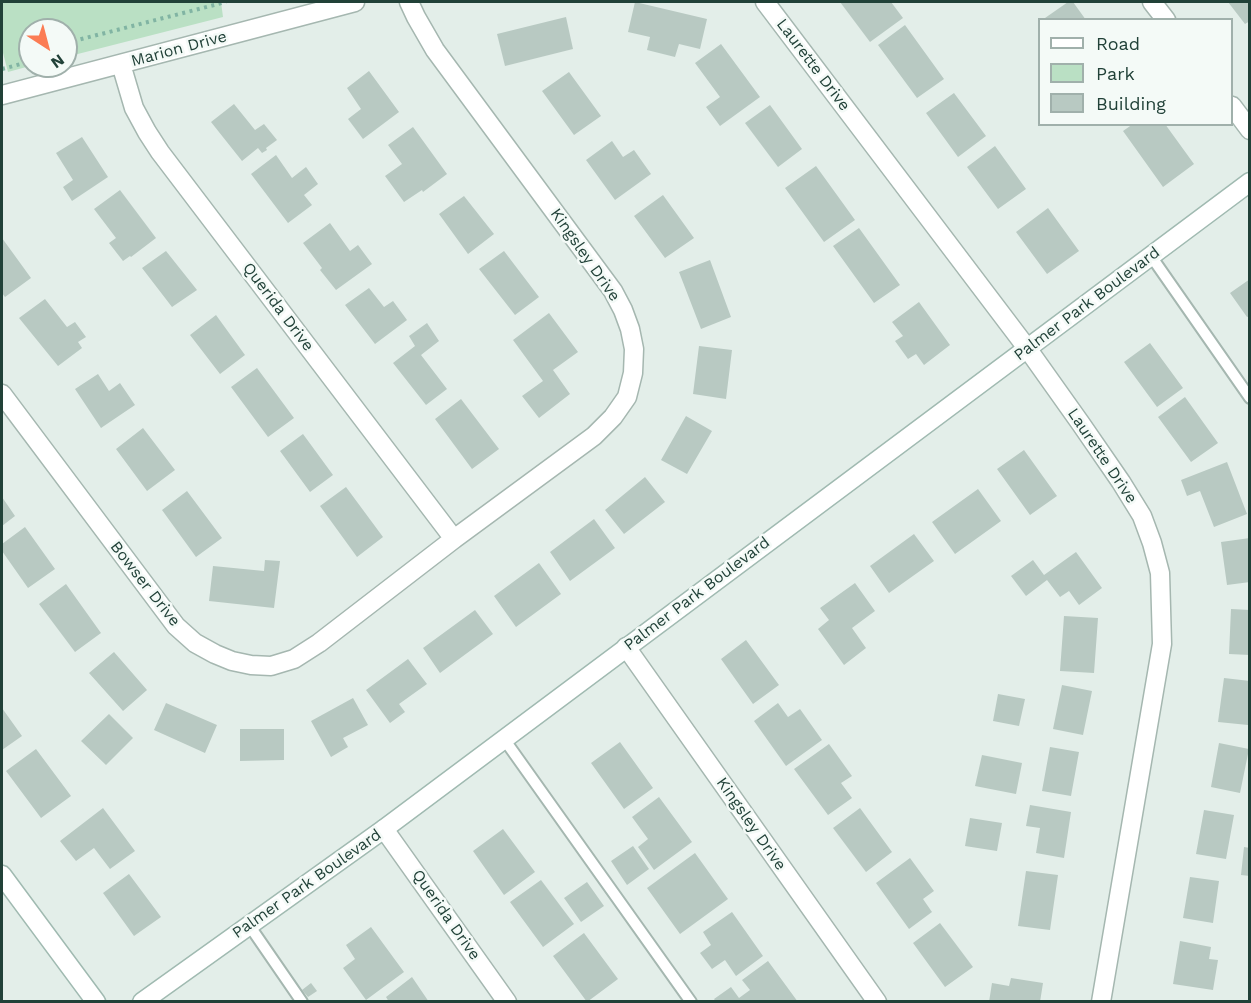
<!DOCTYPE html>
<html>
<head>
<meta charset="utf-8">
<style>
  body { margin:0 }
  #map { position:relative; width:1251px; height:1003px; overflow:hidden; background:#e3eee9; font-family:"Work Sans",sans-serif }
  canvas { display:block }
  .frame { position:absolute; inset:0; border:3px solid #214138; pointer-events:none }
  .legend { position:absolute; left:1038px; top:18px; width:195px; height:108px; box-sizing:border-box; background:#f4faf7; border:2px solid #a0b0ab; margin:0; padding:8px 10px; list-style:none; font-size:18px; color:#214138 }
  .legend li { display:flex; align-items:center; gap:12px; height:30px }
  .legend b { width:30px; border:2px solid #a0b0ab }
  .north { position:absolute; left:18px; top:18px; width:60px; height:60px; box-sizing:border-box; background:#f4faf7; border:2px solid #a0b0ab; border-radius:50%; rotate:144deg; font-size:16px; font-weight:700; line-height:24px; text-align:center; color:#214138 }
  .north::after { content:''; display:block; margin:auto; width:21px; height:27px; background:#fb7c54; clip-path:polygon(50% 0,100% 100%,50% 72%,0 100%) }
</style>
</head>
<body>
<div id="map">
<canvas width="1251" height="1003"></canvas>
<div class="frame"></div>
<ul class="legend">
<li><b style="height:8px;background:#fff"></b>Road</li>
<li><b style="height:16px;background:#bae0c4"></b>Park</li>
<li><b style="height:16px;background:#b8c9c2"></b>Building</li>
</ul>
<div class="north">N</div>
</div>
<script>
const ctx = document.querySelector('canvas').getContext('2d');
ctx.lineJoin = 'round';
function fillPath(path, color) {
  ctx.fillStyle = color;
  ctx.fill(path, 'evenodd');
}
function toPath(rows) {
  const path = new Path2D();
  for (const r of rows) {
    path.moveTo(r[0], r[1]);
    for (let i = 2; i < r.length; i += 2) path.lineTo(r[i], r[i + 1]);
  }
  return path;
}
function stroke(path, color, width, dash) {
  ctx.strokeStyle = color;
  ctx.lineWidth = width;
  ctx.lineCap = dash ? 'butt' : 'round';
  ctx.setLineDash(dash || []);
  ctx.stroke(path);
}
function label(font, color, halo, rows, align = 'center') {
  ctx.font = font + ' "Work Sans",sans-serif';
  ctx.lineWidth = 5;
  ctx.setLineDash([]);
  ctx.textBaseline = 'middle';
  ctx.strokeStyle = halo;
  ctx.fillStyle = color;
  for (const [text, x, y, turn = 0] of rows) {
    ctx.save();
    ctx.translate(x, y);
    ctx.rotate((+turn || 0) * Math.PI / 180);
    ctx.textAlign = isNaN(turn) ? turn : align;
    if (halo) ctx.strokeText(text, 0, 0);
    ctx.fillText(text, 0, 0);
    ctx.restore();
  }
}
fillPath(toPath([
  [2,2,221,2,223,17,66,57,66,30,30,30,30,66,8,72,2,49]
]), '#bae0c4');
fillPath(toPath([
  [635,2,707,19,700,49,679,44,675,57,647,50,650,37,628,32],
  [840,2,891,2,903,18,870,42],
  [1068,2,1073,2,1086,20,1047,20,1045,18],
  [1228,2,1250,2,1250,21,1245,24],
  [566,17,573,49,505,66,497,34],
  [905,25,944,79,917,98,878,45],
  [721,44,760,97,720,126,706,107,720,97,695,63],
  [369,71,399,112,363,139,348,119,361,109,347,88],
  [569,72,601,116,574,135,542,91],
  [954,93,986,136,958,157,926,113],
  [234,104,255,130,264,124,277,140,266,148,267,150,262,153,258,148,242,161,211,122],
  [770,105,802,149,778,167,745,123],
  [1133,124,1165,124,1194,164,1163,187,1123,131],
  [413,127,447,174,423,192,422,190,404,202,385,176,402,164,388,145],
  [82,137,108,177,72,201,63,187,73,180,56,153],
  [612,141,623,157,634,150,651,174,615,200,586,160],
  [995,146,1026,189,998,209,967,167],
  [276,155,292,178,306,167,318,184,304,195,312,205,288,223,251,174],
  [816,166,855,220,824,242,785,188],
  [120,190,156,238,131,257,130,256,123,261,109,243,116,238,94,209],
  [663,195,694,238,665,258,634,216],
  [464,196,494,234,468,254,439,214],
  [1048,208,1079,251,1047,274,1016,232],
  [330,223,350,251,358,245,372,264,336,290,320,270,322,268,303,243],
  [859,228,900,285,874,303,833,246],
  [2,238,31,278,5,297,2,293],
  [166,251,197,290,172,307,142,268],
  [504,251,539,297,515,315,479,269],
  [710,260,731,317,701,329,679,272],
  [1250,279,1250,316,1247,317,1230,293],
  [369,288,384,307,393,301,407,320,375,344,345,305],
  [45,299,67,327,75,322,86,337,78,342,82,348,58,366,19,318],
  [919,302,950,345,924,365,916,354,908,359,895,341,903,336,892,322],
  [549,313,578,352,553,370,570,394,539,418,522,396,543,381,513,340],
  [216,315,245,355,220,374,190,335],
  [427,323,439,341,421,355,447,389,426,405,393,363,415,346,409,336],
  [1150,343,1183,388,1157,407,1124,362],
  [699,346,732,350,726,399,693,394],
  [257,368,294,418,268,437,231,387],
  [98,374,109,391,120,383,135,405,101,428,75,389],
  [1185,397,1218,443,1191,462,1158,417],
  [461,399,499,449,472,469,435,419],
  [686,416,712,431,687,474,661,460],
  [143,428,175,470,147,491,116,449],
  [303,434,333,475,310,492,280,451],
  [1024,450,1057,496,1030,515,997,469],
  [1227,462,1247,514,1214,527,1200,491,1187,496,1181,480],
  [645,477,665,502,624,534,605,510],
  [346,487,383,537,357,557,320,506],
  [978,489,1001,521,955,554,932,522],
  [187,491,222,538,196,557,162,510],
  [2,497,15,516,2,526],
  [594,519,615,548,570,581,550,552],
  [25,527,55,569,28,588,2,551,2,544],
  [914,534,934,561,889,593,870,566],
  [1250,538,1250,582,1227,585,1221,542],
  [1076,552,1102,588,1079,605,1069,591,1060,597,1047,580,1026,596,1011,576,1033,560,1044,575],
  [265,560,280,561,274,608,209,601,213,566,264,571],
  [539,563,561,594,516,627,494,596],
  [855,583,875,611,852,628,866,648,844,665,818,629,829,620,820,608],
  [66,584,101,633,75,652,39,604],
  [1231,609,1250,610,1250,655,1229,654],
  [475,610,493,634,440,673,423,648],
  [1064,616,1098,618,1094,673,1060,671],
  [746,640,779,685,753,704,721,659],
  [114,652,147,690,123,711,89,673],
  [408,659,427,684,399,704,405,712,390,723,366,690],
  [1224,678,1250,681,1250,714,1248,725,1218,722],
  [1062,685,1092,691,1083,735,1053,729],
  [998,694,1025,699,1019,726,993,721],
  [353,698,368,725,343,738,348,747,331,757,311,721],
  [166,703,217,725,205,753,154,730],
  [778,703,788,717,800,709,822,740,786,766,754,721],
  [2,708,22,736,2,750],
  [109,714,133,738,106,765,81,741],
  [240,729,284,729,284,760,240,761],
  [620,742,653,788,624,809,591,763],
  [1219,743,1249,749,1240,793,1211,787],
  [829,744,852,776,841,783,852,798,828,815,794,769],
  [1050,747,1079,752,1071,796,1042,791],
  [36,749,71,796,41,818,6,771],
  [982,755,1022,763,1016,794,975,786],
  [659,797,692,842,654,870,638,847,648,839,632,817],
  [1030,805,1071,812,1064,858,1036,853,1040,828,1026,826],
  [103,808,135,851,110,869,94,848,76,861,60,841],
  [860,808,892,852,866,872,833,828],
  [1204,810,1234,815,1226,859,1196,854],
  [970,818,1002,823,997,851,965,846],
  [503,829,535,872,504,895,473,851],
  [633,846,649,869,627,885,611,861],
  [1244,847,1250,848,1250,876,1241,875],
  [695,853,728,899,680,934,647,888],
  [910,858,934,891,923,899,932,912,909,929,876,883],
  [1026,871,1058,875,1050,930,1018,926],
  [129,874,161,917,134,936,103,893],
  [1190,877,1219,881,1213,923,1183,918],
  [541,880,574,924,543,947,510,902],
  [587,882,604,906,581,922,564,898],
  [732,912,763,956,736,976,725,960,712,969,700,953,711,945,703,932],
  [940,923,973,967,945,987,913,943],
  [371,927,404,972,366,1000,343,968,355,959,346,945],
  [584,933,618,979,587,1002,553,956],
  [1180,941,1211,947,1209,959,1218,960,1213,990,1173,984],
  [768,961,798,1002,716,1002,714,999,731,987,739,998,750,990,742,980],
  [412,977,429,1002,389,1002,386,997],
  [1011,978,1043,983,1040,1002,989,1002,992,983,1009,986],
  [311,983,317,991,308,997,302,990]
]), '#b8c9c2');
const service = toPath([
  [1151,256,1250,398],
  [504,739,691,1002],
  [249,925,302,1002]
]);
const minor = toPath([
  [765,2,1027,348,1081,424,1121,482,1142,516,1152,543,1160,573,1162,644,1101,1002],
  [1152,2,1166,20],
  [121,64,134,108,147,132,160,152,454,539],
  [2,95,355,2],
  [1232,106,1250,130],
  [2,394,176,626,195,643,215,654,232,661,251,665,271,666,294,659,319,643,454,539,594,436,613,417,627,397,633,373,634,349,630,329,623,310,613,291,435,50,416,17,409,2],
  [626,647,877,1002],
  [384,829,507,1002]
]);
const secondary = toPath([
  [2,875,96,1002],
  [142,1002,384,829,1250,182]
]);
stroke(service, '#a5b7b0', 14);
stroke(minor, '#a5b7b0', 21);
stroke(secondary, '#a0bab1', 21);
stroke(toPath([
  [66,43,226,2],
  [2,69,21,64,30,58]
]), '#81b4a3', 4, [3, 4.5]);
stroke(service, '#fff', 10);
stroke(minor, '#fff', 18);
stroke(secondary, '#fff', 18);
label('16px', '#214138', '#f4faf7', [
  ["Marion Drive",179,49,-15],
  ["Laurette Drive",813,65,53],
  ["Kingsley Drive",585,255,55],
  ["Palmer Park Boulevard",1087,304,-37],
  ["Querida Drive",278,307,53],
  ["Laurette Drive",1102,456,56],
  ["Bowser Drive",145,584,52],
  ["Palmer Park Boulevard",697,594,-37],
  ["Kingsley Drive",751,824,55],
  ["Palmer Park Boulevard",307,884,-35],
  ["Querida Drive",446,915,55]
]);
</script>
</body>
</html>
